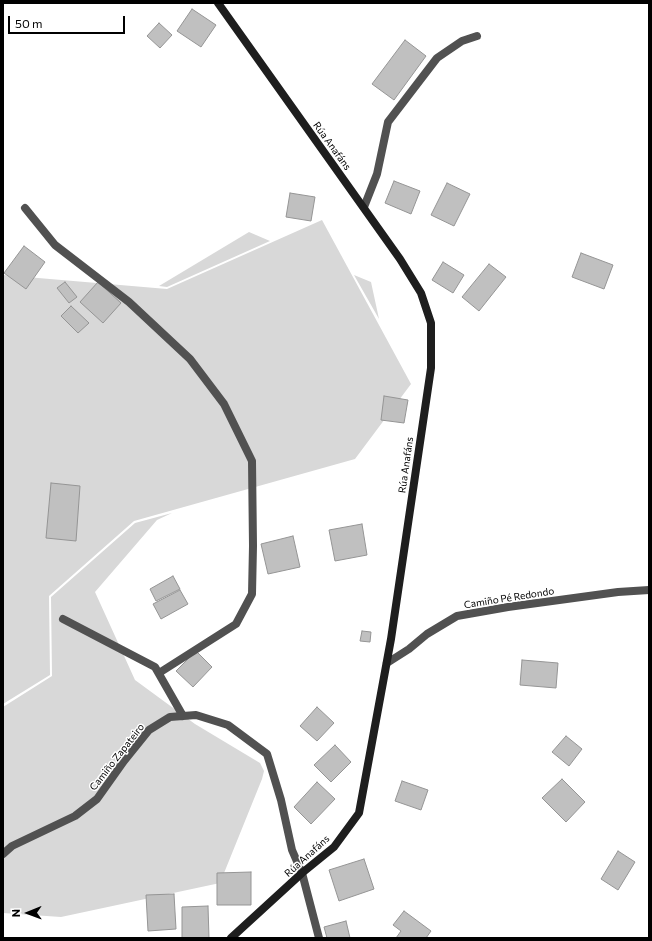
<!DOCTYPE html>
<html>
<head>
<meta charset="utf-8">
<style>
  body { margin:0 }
  #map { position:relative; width:652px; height:941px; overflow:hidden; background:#fff; font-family:Commissioner,sans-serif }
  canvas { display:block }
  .frame { position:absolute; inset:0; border:4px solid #000; pointer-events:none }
  .north { position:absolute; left:8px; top:893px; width:40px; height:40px; -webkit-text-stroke:3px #fff; paint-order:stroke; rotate:269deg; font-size:11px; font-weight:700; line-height:16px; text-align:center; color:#000 }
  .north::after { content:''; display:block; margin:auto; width:14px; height:18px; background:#000; clip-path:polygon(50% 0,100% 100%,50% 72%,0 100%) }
  .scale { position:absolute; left:8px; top:16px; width:117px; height:18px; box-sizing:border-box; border:2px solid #000; border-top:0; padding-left:5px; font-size:12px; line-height:14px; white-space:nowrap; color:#000; -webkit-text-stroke:3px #fff; paint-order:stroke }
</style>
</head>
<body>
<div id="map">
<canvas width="652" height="941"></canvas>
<div class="frame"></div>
<div class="north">N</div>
<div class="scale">50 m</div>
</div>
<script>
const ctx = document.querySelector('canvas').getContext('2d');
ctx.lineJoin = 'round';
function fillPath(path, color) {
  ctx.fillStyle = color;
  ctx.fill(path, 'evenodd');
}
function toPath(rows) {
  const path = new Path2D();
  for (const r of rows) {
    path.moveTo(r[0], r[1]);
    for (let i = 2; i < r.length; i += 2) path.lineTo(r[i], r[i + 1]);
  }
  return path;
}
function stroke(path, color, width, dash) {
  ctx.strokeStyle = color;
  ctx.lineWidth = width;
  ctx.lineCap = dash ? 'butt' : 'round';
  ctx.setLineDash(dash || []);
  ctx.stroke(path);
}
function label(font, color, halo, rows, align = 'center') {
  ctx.font = font + ' Commissioner,sans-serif';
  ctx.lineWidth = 3;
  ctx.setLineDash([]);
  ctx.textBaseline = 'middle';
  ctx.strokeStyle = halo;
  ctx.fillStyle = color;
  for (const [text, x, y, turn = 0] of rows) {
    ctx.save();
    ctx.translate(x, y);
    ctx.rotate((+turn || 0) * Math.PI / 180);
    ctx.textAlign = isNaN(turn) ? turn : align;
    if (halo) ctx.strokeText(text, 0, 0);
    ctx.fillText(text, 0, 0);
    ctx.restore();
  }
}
fillPath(toPath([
  [322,220,411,384,355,459,134,521,49,596,50,675,3,704,3,275,167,289],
  [249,232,270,241,167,287,159,286],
  [354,275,371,282,379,319],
  [172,513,157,520,95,592,135,680,195,724,260,763,264,771,262,779,220,883,61,917,3,913,3,707,52,676,51,597,135,523]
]), '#d8d8d8');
const building = toPath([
  [192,9,216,25,201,47,177,31,192,9],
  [159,23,172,35,160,48,147,36,159,23],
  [405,40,426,56,394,100,372,84,405,40],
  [394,181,420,191,411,214,385,203,394,181],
  [447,183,470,194,454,226,431,215,447,183],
  [290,193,315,197,311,221,286,217,290,193],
  [24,246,45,262,26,289,4,273,24,246],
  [581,253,613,265,604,289,572,277,581,253],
  [443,262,464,275,453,293,432,280,443,262],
  [489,264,506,277,479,311,462,297,489,264],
  [65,282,77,297,69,303,57,288,65,282],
  [98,282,121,303,103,323,80,302,98,282],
  [71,306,89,323,78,333,61,316,71,306],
  [384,396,408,400,404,423,381,420,384,396],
  [51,483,80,486,76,541,46,538,51,483],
  [362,524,367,555,335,561,329,530,362,524],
  [293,536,300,567,268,574,261,544,293,536],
  [173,576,180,589,156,601,150,589,173,576],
  [180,590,188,604,161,619,153,604,180,590],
  [362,631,371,632,370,642,360,641,362,631],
  [196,651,212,667,193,687,176,671,196,651],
  [522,660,558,663,556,688,520,685,522,660],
  [317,707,334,723,317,741,300,726,317,707],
  [566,736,582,749,569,766,552,752,566,736],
  [335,745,351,762,331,782,314,765,335,745],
  [562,779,585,802,566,822,542,798,562,779],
  [402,781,428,790,421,810,395,801,402,781],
  [317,782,335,799,311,824,294,807,317,782],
  [618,851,635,862,618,890,601,879,618,851],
  [364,859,374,889,339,901,329,870,364,859],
  [251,872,251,905,217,905,217,873,251,872],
  [174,894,176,929,148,931,146,895,174,894],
  [208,906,209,938,182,938,182,907,208,906],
  [404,911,431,931,426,938,396,938,401,931,393,925,404,911],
  [346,921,350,938,327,938,324,927,346,921]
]);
fillPath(building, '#c0c0c0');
stroke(building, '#959595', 1);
stroke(toPath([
  [364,207,377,174,388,122,437,58,462,41,477,36],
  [25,208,55,245,129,302,190,359,224,404,252,461,253,546,252,594,236,624,159,673],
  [63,619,155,667,183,716],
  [387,663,409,649,427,634,457,616,508,607,618,592,649,590],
  [3,854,12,846,75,816,97,799,124,761,149,730,170,717,196,715,228,725,267,754,281,800,292,850,302,873,319,938]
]), '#515151', 8);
stroke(toPath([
  [218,3,400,259,421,293,431,323,431,368,391,639,359,813,334,847,302,873,231,938]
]), '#1e1e1e', 8);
label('10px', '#000', '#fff', [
  ["Rúa Anafáns",332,146,54],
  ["Rúa Anafáns",406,465,-82],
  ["Camiño Pé Redondo",509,598,-9],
  ["Camiño Zapateiro",117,757,-52],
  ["Rúa Anafáns",307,856,-42]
]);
</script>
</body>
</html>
